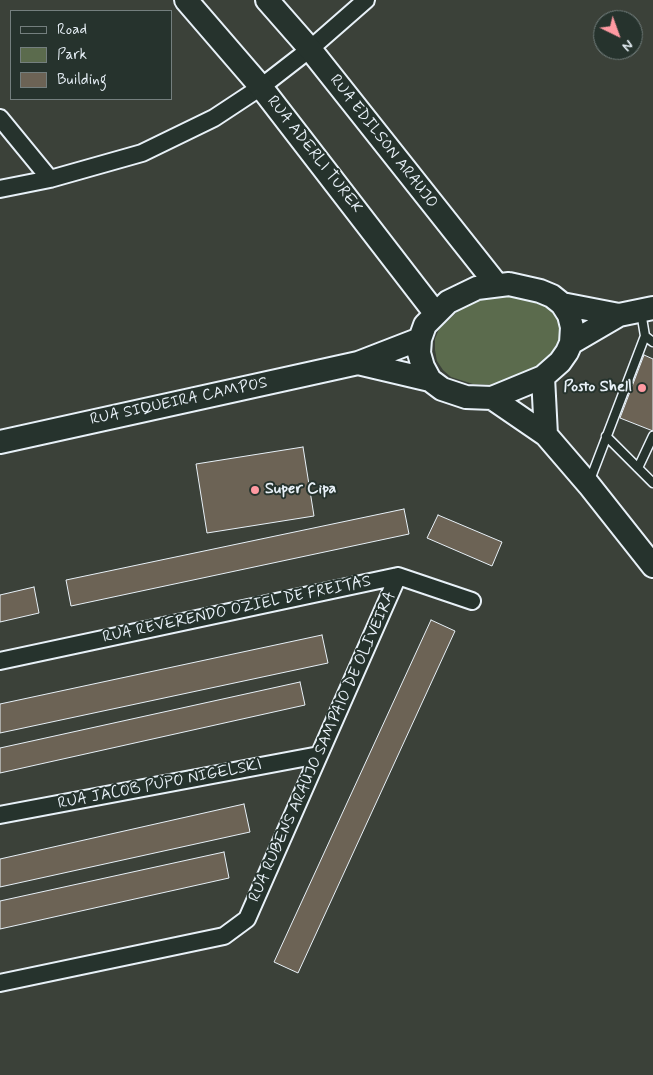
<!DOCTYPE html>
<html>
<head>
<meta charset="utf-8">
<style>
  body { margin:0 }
  #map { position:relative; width:653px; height:1075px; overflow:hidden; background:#3b4139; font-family:Mynerve,sans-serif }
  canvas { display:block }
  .legend { position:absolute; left:10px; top:10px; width:162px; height:90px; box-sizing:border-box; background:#26332d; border:1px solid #747f7e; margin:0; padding:6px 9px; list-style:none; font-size:15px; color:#e8f1f8 }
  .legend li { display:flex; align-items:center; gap:10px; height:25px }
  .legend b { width:25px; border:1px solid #747f7e }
  .north { position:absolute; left:593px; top:10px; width:50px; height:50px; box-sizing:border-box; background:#26332d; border:1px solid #747f7e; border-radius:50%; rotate:138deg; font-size:14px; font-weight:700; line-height:20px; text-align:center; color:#e8f1f8 }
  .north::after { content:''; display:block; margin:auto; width:18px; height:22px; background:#ff9aa2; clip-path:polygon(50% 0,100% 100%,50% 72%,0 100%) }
</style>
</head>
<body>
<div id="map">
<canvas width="653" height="1075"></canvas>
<ul class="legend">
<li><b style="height:6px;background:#26332d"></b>Road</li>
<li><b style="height:14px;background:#5b6b4d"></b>Park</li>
<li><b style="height:14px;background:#6c6355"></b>Building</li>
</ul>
<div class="north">N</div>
</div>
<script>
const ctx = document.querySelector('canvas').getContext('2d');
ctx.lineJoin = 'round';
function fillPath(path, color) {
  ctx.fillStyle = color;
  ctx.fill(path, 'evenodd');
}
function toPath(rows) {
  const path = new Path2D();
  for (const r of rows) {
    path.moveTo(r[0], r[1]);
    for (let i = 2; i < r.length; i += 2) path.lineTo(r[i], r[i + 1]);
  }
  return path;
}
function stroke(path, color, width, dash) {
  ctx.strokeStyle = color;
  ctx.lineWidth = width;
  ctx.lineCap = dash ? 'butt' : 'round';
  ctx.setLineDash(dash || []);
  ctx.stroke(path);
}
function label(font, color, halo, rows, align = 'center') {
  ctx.font = font + ' Mynerve,sans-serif';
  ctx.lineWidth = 4;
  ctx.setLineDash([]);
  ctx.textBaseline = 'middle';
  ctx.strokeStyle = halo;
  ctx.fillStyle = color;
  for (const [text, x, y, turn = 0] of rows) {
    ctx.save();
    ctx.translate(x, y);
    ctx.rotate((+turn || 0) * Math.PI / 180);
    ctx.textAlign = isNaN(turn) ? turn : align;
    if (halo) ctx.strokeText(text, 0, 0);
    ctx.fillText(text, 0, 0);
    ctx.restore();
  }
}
fillPath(toPath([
  [512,294,541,301,557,310,564,336,555,352,538,367,495,385,473,384,451,377,443,370,437,361,435,350,435,339,439,329,459,310,484,297]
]), '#5b6b4d');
const building = toPath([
  [644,355,653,359,653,431,620,418,644,355],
  [303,447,314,516,207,533,196,464,303,447],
  [404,509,409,534,71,606,66,580,404,509],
  [438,515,502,542,492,566,427,538,438,515],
  [34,587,39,613,0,622,0,595,34,587],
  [431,620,455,631,298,973,274,962,431,620],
  [322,635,328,663,0,733,0,704,322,635],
  [300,682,305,705,0,773,0,748,300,682],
  [244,804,250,832,0,887,0,859,244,804],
  [224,852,229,878,0,929,0,901,224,852]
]);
fillPath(building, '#6c6355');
stroke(building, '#e8f1f8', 1);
const service = toPath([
  [645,336,653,342],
  [606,436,653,483],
  [638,468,653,436],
  [590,480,645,336,641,312]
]);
const minor = toPath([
  [0,118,50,179],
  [0,189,50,179,142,153,214,118,261,87,310,49,366,0],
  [0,661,398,576,472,601],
  [0,815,319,755],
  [0,983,224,936,247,919,398,576]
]);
const secondary = toPath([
  [186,0,261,87,436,314],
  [267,0,310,49,497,285],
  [509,284,540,291,552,296,562,304,569,315,572,327,571,343,567,352,560,362,543,377,492,398,466,397,442,389,430,380,423,367,419,353,420,339,425,325,448,302,477,288,509,284],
  [562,304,619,315],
  [571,343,619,315,653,308],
  [358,363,430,380],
  [543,377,546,435],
  [492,398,546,435,589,485,653,566],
  [0,442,358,363,420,339]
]);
stroke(service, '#e8f1f8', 11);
stroke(minor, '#e8f1f8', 20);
stroke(secondary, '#e8f1f8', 26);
stroke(service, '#26332d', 8);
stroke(minor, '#26332d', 16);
stroke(secondary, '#26332d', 22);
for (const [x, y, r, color] of [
  [642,388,5,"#ff9aa2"],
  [255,490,5,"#ff9aa2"]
]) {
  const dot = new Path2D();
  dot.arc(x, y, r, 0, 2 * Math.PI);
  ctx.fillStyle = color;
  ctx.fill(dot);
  stroke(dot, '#26332d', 2);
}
label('16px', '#e8f1f8', '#26332d', [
  ["RUA EDILSON ARAUJO",383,142,52],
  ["RUA ADERLI TUREK",314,155,52],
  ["RUA SIQUEIRA CAMPOS",179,402,-12],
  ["RUA REVERENDO OZIEL DE FREITAS",237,610,-12],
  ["RUA RUBENS ARAUJO SAMPAIO DE OLIVEIRA",323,747,-66],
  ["RUA JACOB PUPO NIGELSKI",160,785,-11]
]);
label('bold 16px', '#e8f1f8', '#26332d', [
  ["Posto Shell",632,388],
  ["Super Cipa",265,490,"left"]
], 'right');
</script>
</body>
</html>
